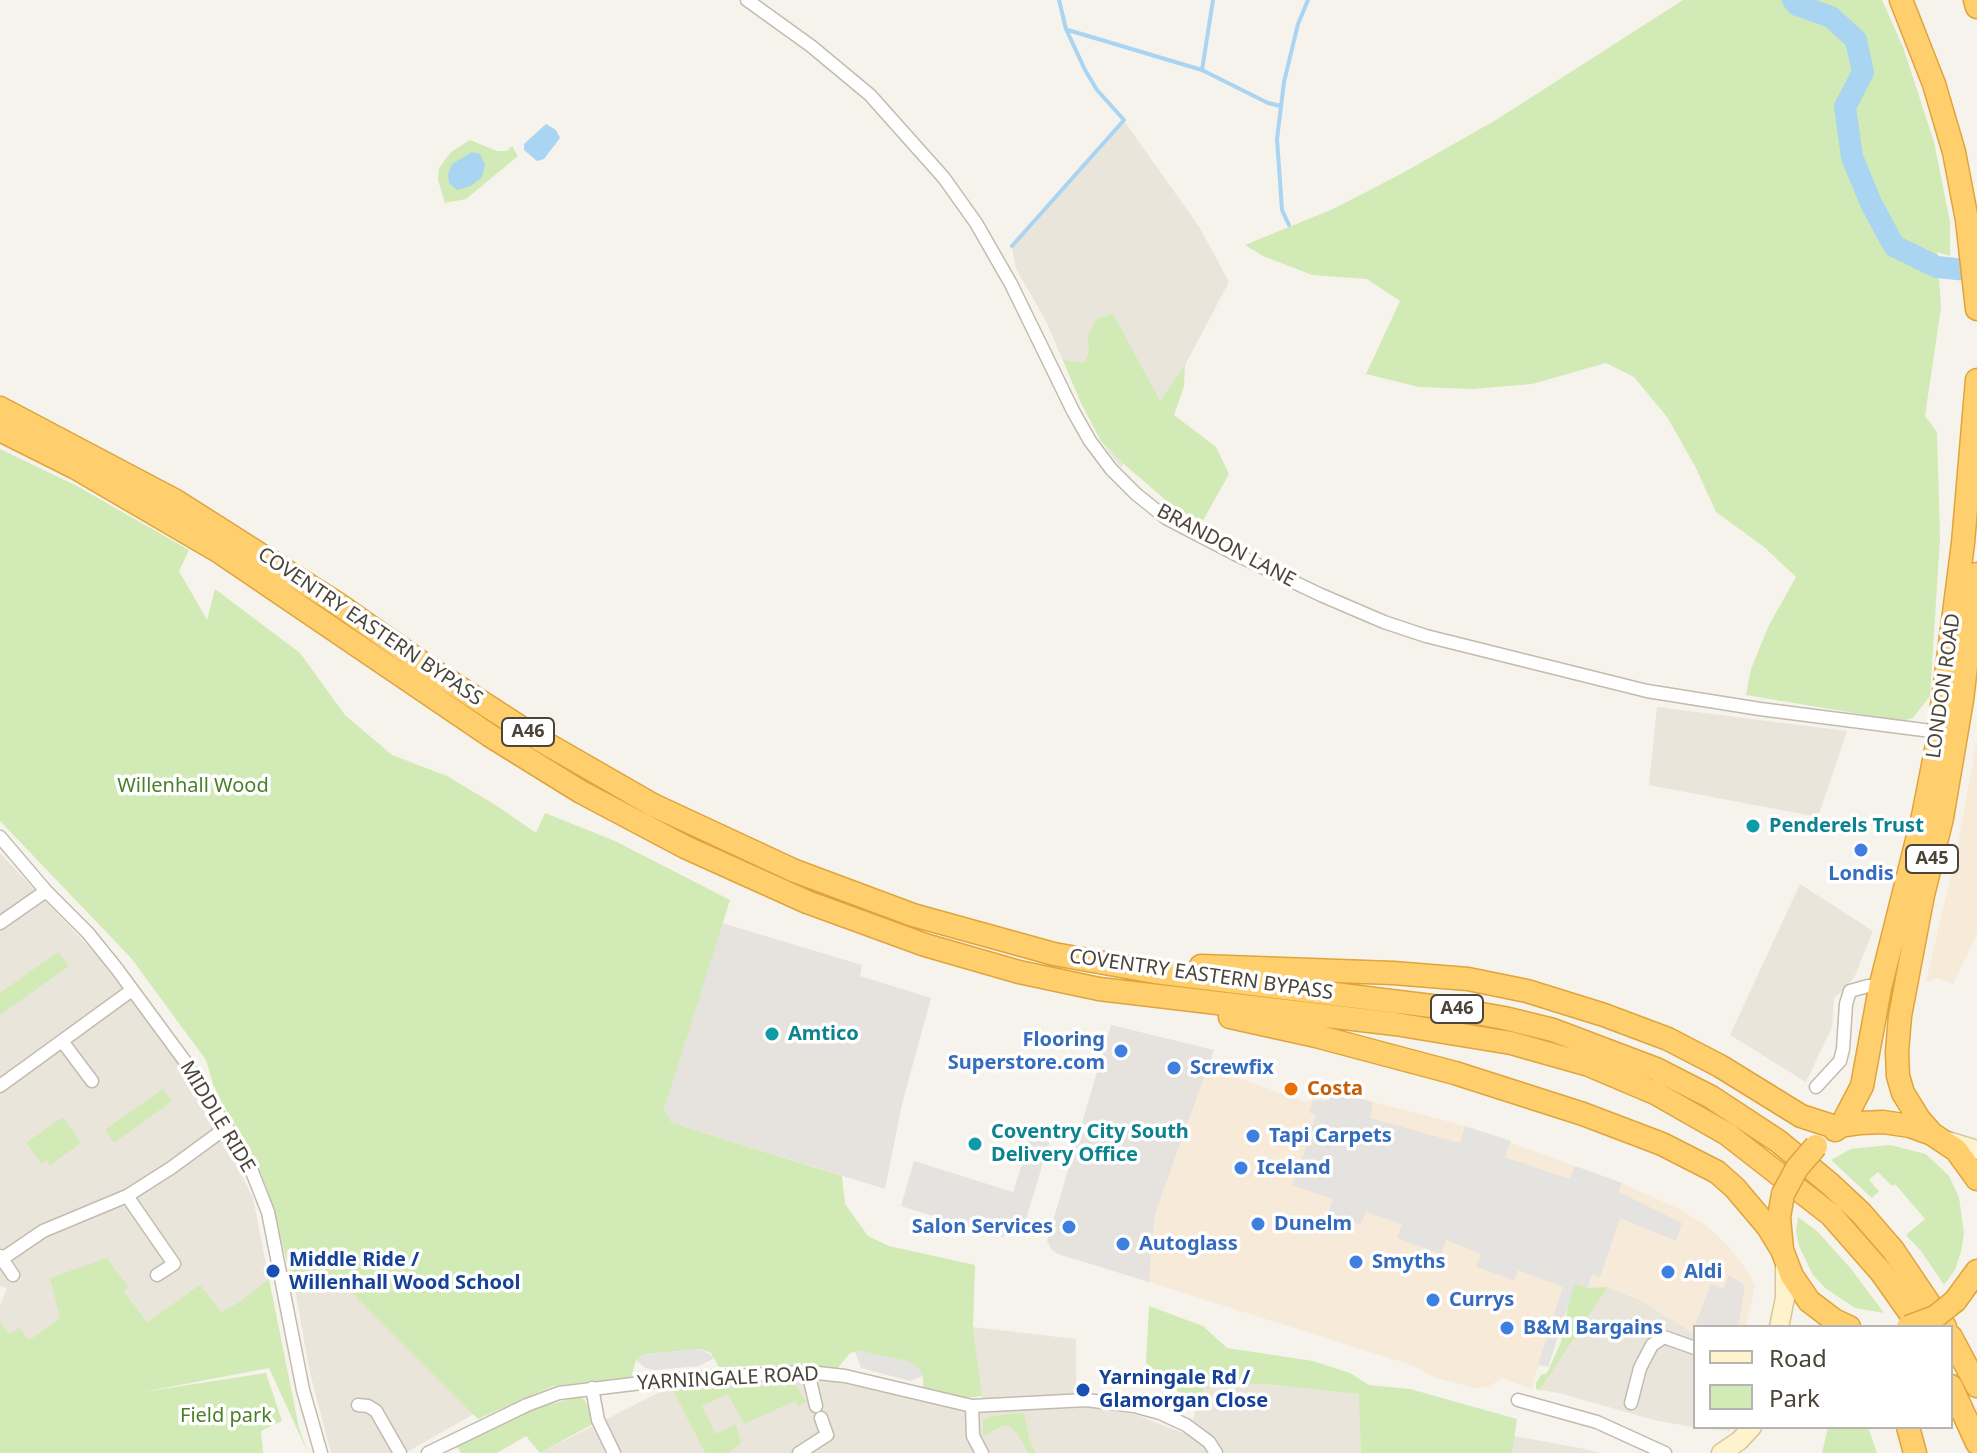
<!DOCTYPE html>
<html>
<head>
<meta charset="utf-8">
<style>
  body { margin:0 }
  #map { position:relative; width:1977px; height:1453px; overflow:hidden; background:#f6f3ec; font-family:"Noto Sans",sans-serif }
  canvas { display:block }
  .legend { position:absolute; left:1693px; top:1325px; width:260px; height:104px; box-sizing:border-box; background:#fff; border:2px solid #b7b4b0; margin:0; padding:10px 14px; list-style:none; font-size:24px; color:#4b4439 }
  .legend li { display:flex; align-items:center; gap:16px; height:40px }
  .legend b { width:40px; border:2px solid #b7b4b0 }
</style>
</head>
<body>
<div id="map">
<canvas width="1977" height="1453"></canvas>
<ul class="legend">
<li><b style="height:10px;background:#fff3cd"></b>Road</li>
<li><b style="height:22px;background:#d2eab5"></b>Park</li>
</ul>
</div>
<script>
const ctx = document.querySelector('canvas').getContext('2d');
ctx.lineJoin = 'round';
function fillPath(path, color) {
  ctx.fillStyle = color;
  ctx.fill(path, 'evenodd');
}
function toPath(rows) {
  const path = new Path2D();
  for (const r of rows) {
    path.moveTo(r[0], r[1]);
    for (let i = 2; i < r.length; i += 2) path.lineTo(r[i], r[i + 1]);
  }
  return path;
}
function stroke(path, color, width, dash) {
  ctx.strokeStyle = color;
  ctx.lineWidth = width;
  ctx.lineCap = dash ? 'butt' : 'round';
  ctx.setLineDash(dash || []);
  ctx.stroke(path);
}
function label(font, color, halo, rows, align = 'center') {
  ctx.font = font + ' "Noto Sans",sans-serif';
  ctx.lineWidth = 7;
  ctx.setLineDash([]);
  ctx.textBaseline = 'middle';
  ctx.strokeStyle = halo;
  ctx.fillStyle = color;
  for (const [text, x, y, turn = 0] of rows) {
    ctx.save();
    ctx.translate(x, y);
    ctx.rotate((+turn || 0) * Math.PI / 180);
    ctx.textAlign = isNaN(turn) ? turn : align;
    if (halo) ctx.strokeText(text, 0, 0);
    ctx.fillText(text, 0, 0);
    ctx.restore();
  }
}
fillPath(toPath([
  [1124,121,1200,228,1229,282,1185,365,1121,468,1101,441,1081,403,1046,321,1016,269,1012,247],
  [1657,707,1847,731,1818,817,1649,785],
  [0,853,103,962,180,1065,217,1126,253,1198,269,1279,239,1302,221,1312,200,1286,147,1322,124,1291,60,1318,29,1340,10,1334,0,1322,0,1305,7,1288,0,1286],
  [1800,884,1873,931,1854,978,1834,999,1832,1027,1806,1082,1730,1035],
  [342,1283,468,1407,474,1414,405,1453,331,1453,309,1369,296,1294],
  [1608,1287,1640,1300,1695,1334,1695,1427,1730,1427,1730,1431,1692,1427,1654,1420,1559,1393,1540,1390],
  [973,1327,1076,1339,1076,1405,1137,1415,1188,1435,1204,1384,1263,1384,1360,1394,1361,1453,540,1453,662,1391,729,1384,826,1380,984,1413],
  [1514,1436,1585,1449,1601,1453,1512,1453]
]), '#eae5da');
fillPath(toPath([
  [1977,740,1977,935,1953,984,1937,978,1926,982,1957,849],
  [1208,1067,1306,1102,1331,1091,1465,1126,1622,1183,1681,1210,1707,1226,1729,1247,1749,1273,1755,1286,1746,1327,1695,1327,1695,1334,1640,1300,1608,1287,1571,1291,1569,1304,1548,1367,1538,1365,1532,1389,1502,1378,1488,1387,1476,1388,1433,1377,1414,1366,1149,1282,1155,1214]
]), '#f7ead8');
fillPath(toPath([
  [722,923,862,965,860,976,931,998,902,1104,885,1189,672,1123,664,1110],
  [1111,1025,1214,1050,1155,1214,1149,1282,1058,1254,1052,1250,1047,1241],
  [1729,1275,1745,1286,1738,1327,1695,1327,1695,1332,1693,1331,1711,1284,1723,1289]
]), '#e6e2dd');
fillPath(toPath([
  [1683,0,1882,0,1903,47,1934,142,1950,222,1950,256,1937,252,1941,307,1925,416,1937,432,1940,538,1930,696,1913,718,1902,721,1746,695,1751,669,1769,625,1796,577,1764,547,1716,512,1695,466,1667,417,1634,377,1606,363,1532,384,1473,389,1419,387,1366,374,1400,301,1367,279,1312,275,1263,256,1245,245,1333,209,1399,175,1496,120],
  [470,140,497,151,507,151,512,146,518,156,466,199,445,203,438,180,439,168,451,152],
  [1113,314,1160,401,1185,365,1184,386,1174,415,1216,447,1229,474,1202,522,1175,508,1126,466,1101,441,1081,403,1063,360,1084,363,1089,352,1088,336,1096,319],
  [0,449,75,485,189,550,179,571,207,620,215,589,300,653,345,715,392,755,447,776,497,806,536,833,545,813,615,841,730,900,664,1110,672,1123,842,1176,845,1204,868,1236,889,1246,975,1265,973,1327,982,1396,965,1398,923,1388,923,1376,860,1351,850,1353,837,1369,808,1365,719,1367,711,1353,701,1349,646,1354,636,1360,631,1377,553,1386,478,1419,342,1283,337,1270,340,1285,296,1294,266,1186,248,1145,225,1109,213,1084,206,1060,131,958,0,821],
  [58,952,69,966,0,1015,0,993],
  [163,1089,172,1101,114,1143,105,1130],
  [63,1117,81,1143,50,1165,46,1160,41,1163,26,1143],
  [1890,1145,1926,1154,1949,1176,1959,1197,1964,1233,1961,1252,1955,1270,1944,1285,1921,1251,1906,1235,1925,1219,1895,1184,1892,1186,1878,1172,1869,1180,1879,1191,1872,1198,1831,1160,1851,1149],
  [1798,1217,1817,1231,1852,1270,1884,1313,1855,1308,1825,1288,1813,1275,1799,1246,1796,1231],
  [107,1258,128,1287,124,1291,147,1322,200,1285,221,1312,239,1302,269,1279,299,1428,308,1453,269,1368,143,1392,266,1373,282,1421,261,1431,263,1453,0,1453,0,1322,10,1334,19,1328,29,1340,60,1318,50,1278],
  [1575,1284,1588,1288,1608,1287,1540,1390,1536,1389,1536,1383,1541,1375,1547,1373,1561,1342,1571,1291],
  [1149,1306,1203,1326,1227,1348,1313,1361,1350,1373,1369,1385,1410,1389,1517,1419,1512,1453,1361,1453,1359,1394,1263,1384,1205,1384,1196,1411,1183,1403,1177,1390,1146,1363],
  [795,1384,806,1402,799,1406,795,1401,744,1424,728,1394,702,1406,716,1434,736,1424,741,1443,728,1453,705,1453,673,1390],
  [581,1396,587,1404,593,1424,540,1453,526,1436,497,1453,461,1453,457,1446,529,1410],
  [1024,1413,1029,1439,1036,1453,1028,1453,1019,1436,1010,1426,1002,1426,983,1436,983,1420,992,1416],
  [1828,1427,1868,1427,1877,1453,1822,1453]
]), '#d2eab5');
fillPath(toPath([
  [1331,1091,1373,1102,1370,1118,1460,1143,1465,1126,1511,1141,1505,1157,1570,1179,1575,1166,1622,1183,1619,1192,1682,1223,1676,1241,1620,1218,1600,1277,1592,1274,1588,1288,1575,1284,1548,1367,1538,1365,1563,1287,1518,1270,1514,1280,1476,1267,1481,1254,1446,1240,1441,1254,1397,1238,1402,1224,1366,1212,1360,1225,1328,1213,1333,1199,1292,1185,1295,1178,1288,1175,1293,1160,1301,1163,1306,1147,1298,1144,1303,1129,1310,1131,1316,1116,1309,1112,1313,1100,1329,1101],
  [1034,1126,1052,1133,1023,1229,1015,1227,1012,1234,1001,1237,901,1206,914,1161,1013,1192],
  [701,1349,715,1358,699,1366,655,1370,645,1368,636,1360,646,1354],
  [860,1351,909,1361,918,1367,923,1376,910,1381,861,1368,855,1352]
]), '#e5e3e0');
fillPath(toPath([
  [546,124,556,130,560,138,544,159,537,161,524,150,524,144],
  [472,152,480,154,485,165,482,177,471,186,457,190,449,183,448,174,452,164]
]), '#a9d4f2');
stroke(toPath([
  [1068,30,1202,70,1268,103,1281,106],
  [1202,70,1213,0],
  [1289,225,1282,210,1277,139,1284,82,1298,24,1308,0],
  [1012,246,1124,120,1097,90,1085,70,1066,29,1059,0]
]), '#a9d4f2', 4);
stroke(toPath([
  [1793,0,1797,5,1831,17,1856,40,1863,72,1845,107,1852,157,1871,203,1894,246,1937,267,1977,271]
]), '#a9d4f2', 22);
const street = toPath([
  [747,0,811,46,870,95,944,178,976,223,1011,284,1073,411,1090,441,1111,469,1136,494,1166,518,1239,556,1321,595,1384,622,1426,636,1647,691,1760,709,1939,732],
  [0,837,46,891,88,933,117,969,184,1060,249,1164,268,1212,303,1390,321,1453],
  [0,923,46,891],
  [62,1041,92,1081],
  [0,1086,132,990],
  [1816,1087,1840,1061,1843,1049,1846,1004,1850,991,1868,986,1880,988],
  [127,1196,174,1264,157,1275],
  [0,1256,13,1275],
  [2,1259,43,1231,127,1196,171,1168,227,1127],
  [808,1372,816,1406],
  [592,1388,598,1420,614,1453],
  [1518,1400,1597,1422,1665,1453],
  [1631,1403,1640,1368,1652,1345,1664,1337,1695,1348],
  [358,1405,368,1406,376,1411,400,1453],
  [972,1406,973,1436,982,1453],
  [428,1453,527,1405,559,1393,674,1379,808,1372,845,1376,972,1406,1086,1400,1134,1406,1160,1413,1186,1425,1209,1442,1216,1453],
  [799,1453,827,1435,821,1418]
]);
const secondary = toPath([
  [1948,1141,1977,1150],
  [1779,1327,1785,1298,1785,1263],
  [1721,1453,1739,1441,1752,1427]
]);
const highway = toPath([
  [1901,0,1934,84,1954,152,1967,220,1977,309],
  [1975,0,1977,7],
  [0,408,176,501,338,604,429,668,540,740,653,805,795,871,913,915,1054,954,1155,972,1448,1008,1504,1018,1553,1030,1656,1069,1711,1097,1778,1141,1830,1184,1861,1213,1893,1250,1945,1327],
  [0,430,76,468,218,551,489,735,581,792,685,847,807,902,925,945,1019,972,1099,989,1395,1024,1511,1043,1589,1065,1655,1093,1727,1134,1831,1215,1881,1272,1920,1327],
  [1201,966,1393,973,1468,979,1527,991,1604,1015,1668,1039,1720,1066,1801,1116,1838,1128],
  [1230,1017,1316,1036,1455,1073,1583,1114,1662,1144,1717,1172,1735,1188,1768,1227,1782,1250],
  [1841,1126,1862,1086,1880,988,1923,816,1937,745,1963,543,1977,380],
  [1835,1130,1841,1126,1860,1123,1883,1122,1910,1126,1932,1134,1956,1150,1977,1179],
  [1932,1134,1919,1119,1903,1093,1898,1076,1897,1052,1900,1016,1923,895,1942,818,1962,700,1977,574],
  [1783,1194,1779,1217,1782,1250,1792,1276,1809,1301,1834,1320,1849,1327],
  [1955,1301,1977,1271],
  [1951,1337,1977,1386],
  [1951,1386,1977,1443],
  [1908,1427,1915,1453]
]);
stroke(street, '#c2bbae', 15);
stroke(secondary, '#d6c79b', 21);
stroke(highway, '#e0a43c', 25);
stroke(street, '#fff', 12);
stroke(secondary, '#fff3cd', 18);
stroke(highway, '#ffcf6e', 22);
const highwayBridge = toPath([
  [1783,1194,1797,1168,1816,1146],
  [1908,1327,1935,1317,1955,1301]
]);
stroke(highwayBridge, '#e0a43c', 25, []);
stroke(highwayBridge, '#ffcf6e', 22);
for (const [x, y, r, color] of [
  [1753,826,8,"#0f9aa8"],
  [1861,850,8,"#3f7fe0"],
  [772,1034,8,"#0f9aa8"],
  [1121,1051,8,"#3f7fe0"],
  [1174,1068,8,"#3f7fe0"],
  [1291,1089,8,"#e8710a"],
  [1253,1136,8,"#3f7fe0"],
  [975,1144,8,"#0f9aa8"],
  [1241,1168,8,"#3f7fe0"],
  [1258,1224,8,"#3f7fe0"],
  [1069,1227,8,"#3f7fe0"],
  [1123,1244,8,"#3f7fe0"],
  [1356,1262,8,"#3f7fe0"],
  [273,1271,8,"#1a4fb4"],
  [1668,1272,8,"#3f7fe0"],
  [1433,1300,8,"#3f7fe0"],
  [1507,1328,8,"#3f7fe0"],
  [1083,1390,8,"#1a4fb4"]
]) {
  const dot = new Path2D();
  dot.arc(x, y, r, 0, 2 * Math.PI);
  ctx.fillStyle = color;
  ctx.fill(dot);
  stroke(dot, '#fff', 3);
}
for (const [x, y, w] of [
  [528,732,52],
  [1932,859,52],
  [1457,1009,52]
]) {
  const box = new Path2D();
  box.roundRect(x - w / 2, y - 14, w, 28, 6);
  ctx.fillStyle = '#fff';
  ctx.fill(box);
  stroke(box, '#4b4439', 2);
}
label('bold 18px', '#4b4439', null, [
  ["A46",528,732],
  ["A45",1932,859],
  ["A46",1457,1009]
]);
label('20px', '#4b4439', '#fff', [
  ["BRANDON LANE",1226,546,28],
  ["COVENTRY EASTERN BYPASS",370,627,34],
  ["LONDON ROAD",1944,686,-82],
  ["COVENTRY EASTERN BYPASS",1201,975,8],
  ["MIDDLE RIDE",217,1117,59],
  ["YARNINGALE ROAD",728,1379,-3]
]);
label('20px', '#4a7f2a', '#fff', [
  ["Willenhall Wood",193,786],
  ["Field park",226,1416]
]);
label('bold 20px', '#0d838f', '#fff', [
  ["Penderels Trust",1769,826],
  ["Amtico",788,1034],
  ["Coventry City South",991,1132],
  ["Delivery Office",991,1155]
], 'left');
label('bold 20px', '#366cbe', '#fff', [
  ["Londis",1861,874,"center"],
  ["Flooring",1105,1040,"right"],
  ["Superstore.com",1105,1063,"right"],
  ["Screwfix",1190,1068],
  ["Tapi Carpets",1269,1136],
  ["Iceland",1257,1168],
  ["Dunelm",1274,1224],
  ["Salon Services",1053,1227,"right"],
  ["Autoglass",1139,1244],
  ["Smyths",1372,1262],
  ["Aldi",1684,1272],
  ["Currys",1449,1300],
  ["B&M Bargains",1523,1328]
], 'left');
label('bold 20px', '#c56008', '#fff', [
  ["Costa",1307,1089]
], 'left');
label('bold 20px', '#164399', '#fff', [
  ["Middle Ride /",289,1260],
  ["Willenhall Wood School",289,1283],
  ["Yarningale Rd /",1099,1378],
  ["Glamorgan Close",1099,1401]
], 'left');
</script>
</body>
</html>
